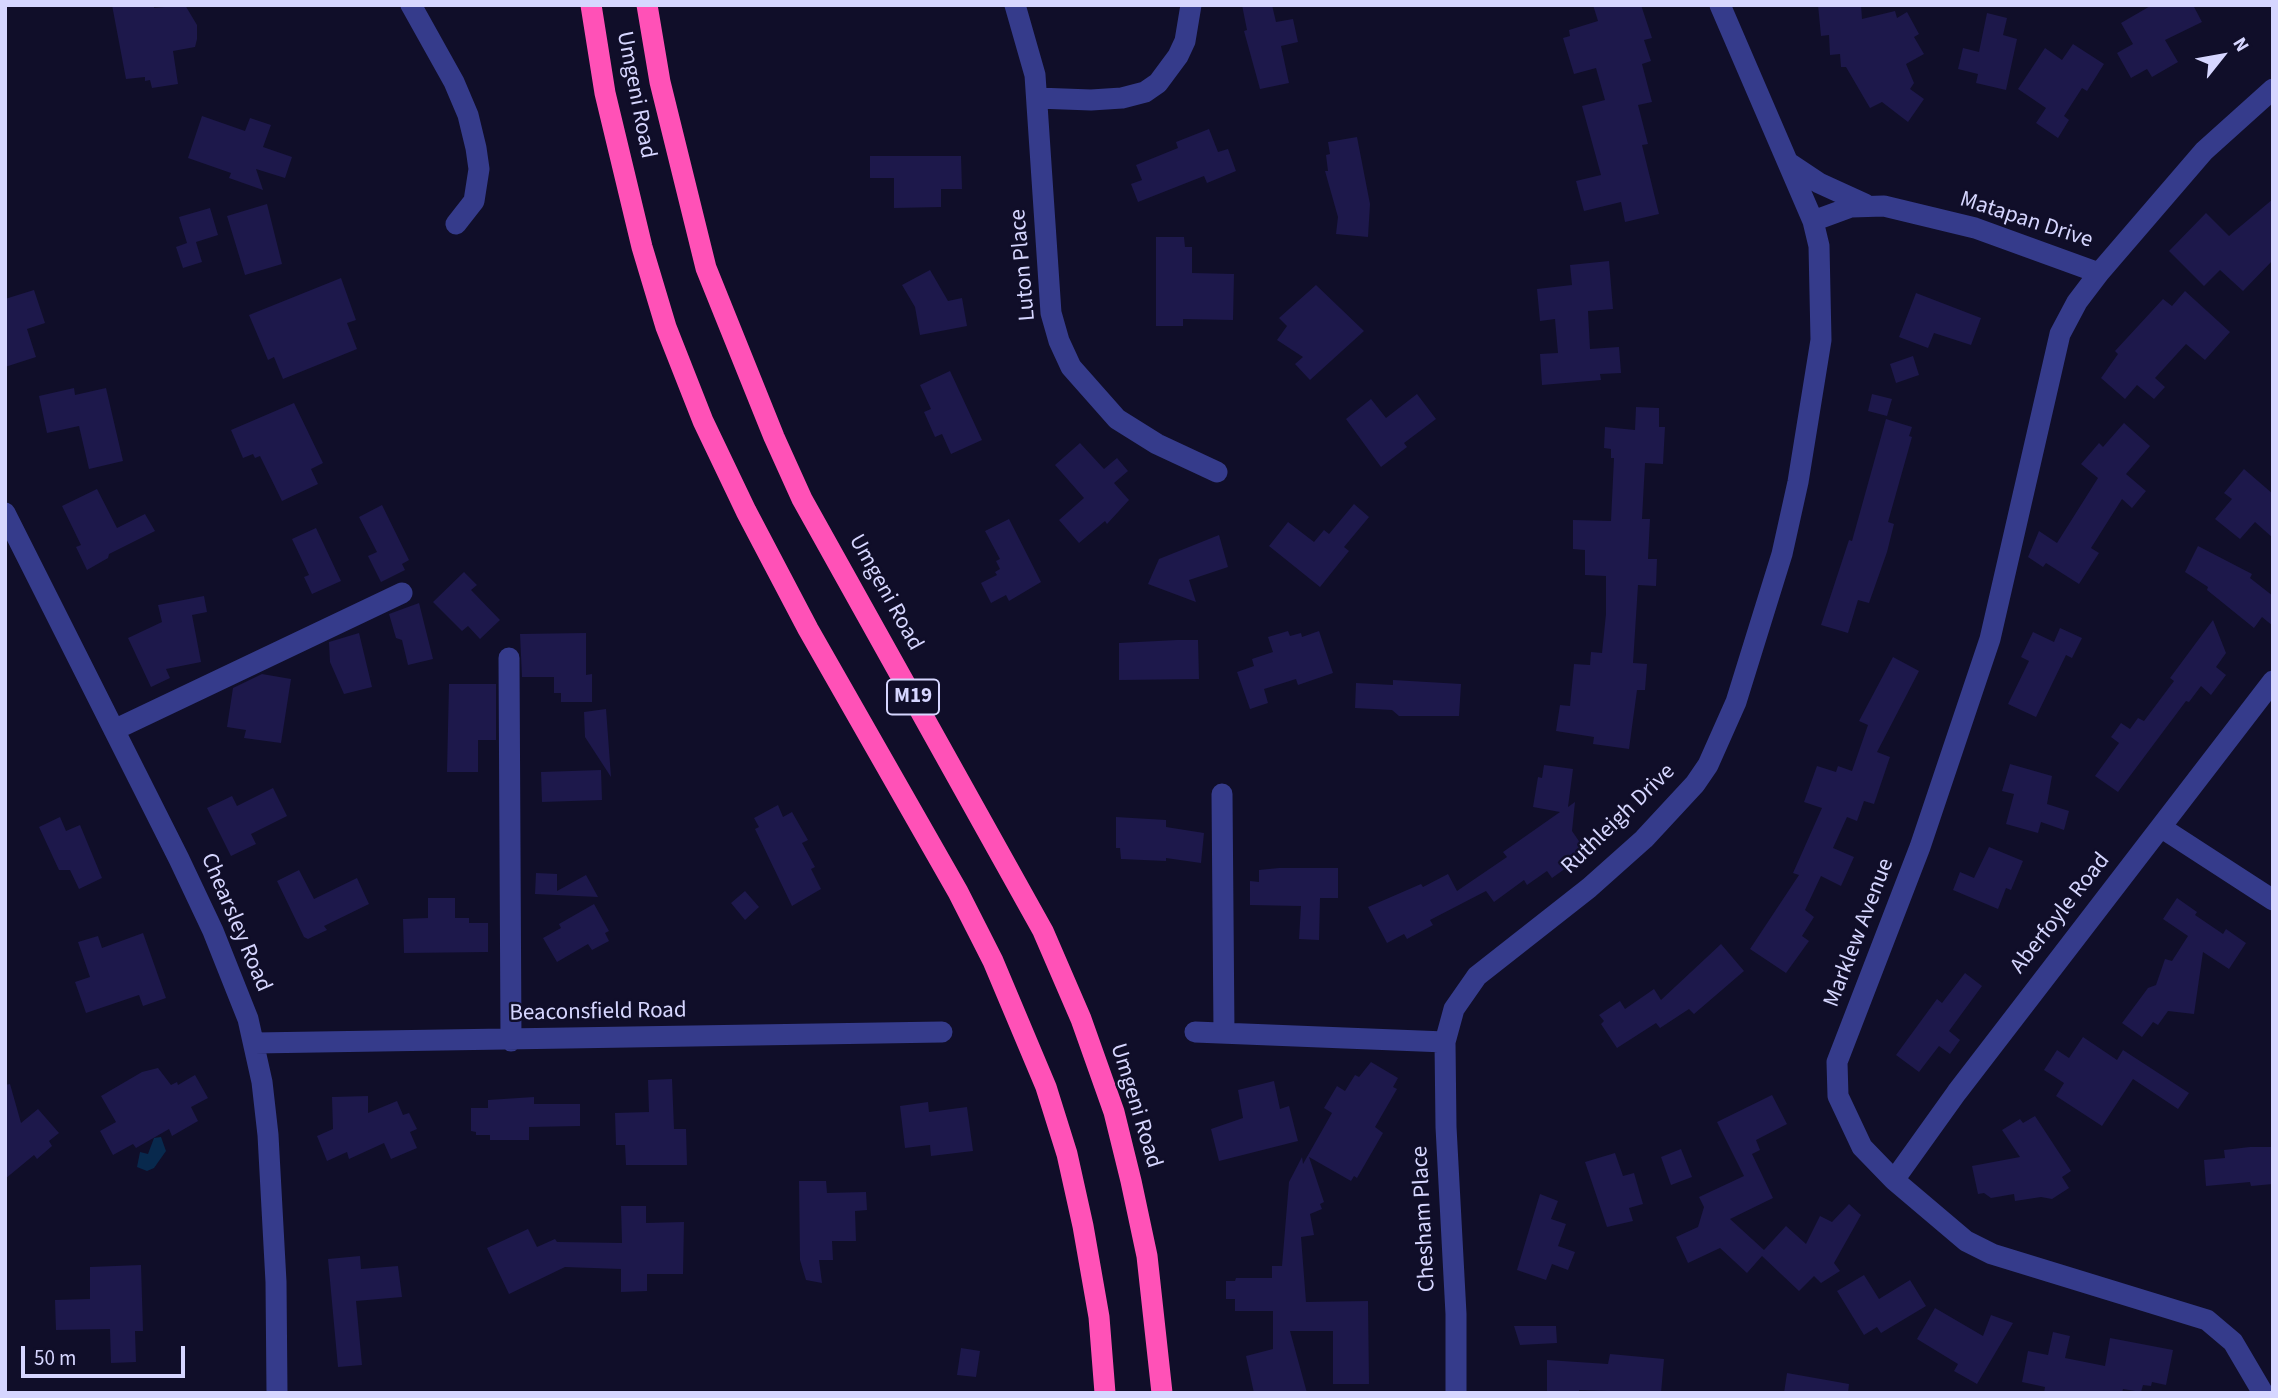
<!DOCTYPE html>
<html>
<head>
<meta charset="utf-8">
<style>
  body { margin:0 }
  #map { position:relative; width:2278px; height:1398px; overflow:hidden; background:#100e29; font-family:"Source Sans 3",sans-serif }
  canvas { display:block }
  .frame { position:absolute; inset:0; border:7px solid #d6d6ff; pointer-events:none }
  .north { position:absolute; left:2187px; top:21px; width:70px; height:70px; -webkit-text-stroke:5px #100e29; paint-order:stroke; rotate:59deg; font-size:19px; font-weight:700; line-height:28px; text-align:center; color:#d6d6ff }
  .north::after { content:''; display:block; margin:auto; width:24px; height:32px; background:#d6d6ff; clip-path:polygon(50% 0,100% 100%,50% 72%,0 100%) }
  .scale { position:absolute; left:21px; top:1346px; width:164px; height:32px; box-sizing:border-box; border:4px solid #d6d6ff; border-top:0; padding-left:9px; font-size:21px; line-height:24px; white-space:nowrap; color:#d6d6ff; -webkit-text-stroke:5px #100e29; paint-order:stroke }
</style>
</head>
<body>
<div id="map">
<canvas width="2278" height="1398"></canvas>
<div class="frame"></div>
<div class="north">N</div>
<div class="scale">50 m</div>
</div>
<script>
const ctx = document.querySelector('canvas').getContext('2d');
ctx.lineJoin = 'round';
function fillPath(path, color) {
  ctx.fillStyle = color;
  ctx.fill(path, 'evenodd');
}
function toPath(rows) {
  const path = new Path2D();
  for (const r of rows) {
    path.moveTo(r[0], r[1]);
    for (let i = 2; i < r.length; i += 2) path.lineTo(r[i], r[i + 1]);
  }
  return path;
}
function stroke(path, color, width, dash) {
  ctx.strokeStyle = color;
  ctx.lineWidth = width;
  ctx.lineCap = dash ? 'butt' : 'round';
  ctx.setLineDash(dash || []);
  ctx.stroke(path);
}
function label(font, color, halo, rows, align = 'center') {
  ctx.font = font + ' "Source Sans 3",sans-serif';
  ctx.lineWidth = 5;
  ctx.setLineDash([]);
  ctx.textBaseline = 'middle';
  ctx.strokeStyle = halo;
  ctx.fillStyle = color;
  for (const [text, x, y, turn = 0] of rows) {
    ctx.save();
    ctx.translate(x, y);
    ctx.rotate((+turn || 0) * Math.PI / 180);
    ctx.textAlign = isNaN(turn) ? turn : align;
    if (halo) ctx.strokeText(text, 0, 0);
    ctx.fillText(text, 0, 0);
    ctx.restore();
  }
}
fillPath(toPath([
  [161,1137,166,1151,154,1168,147,1171,137,1167,140,1152,148,1154,154,1138]
]), '#08294d');
fillPath(toPath([
  [112,5,154,5,154,8,185,5,197,25,197,39,195,47,173,51,178,84,152,88,150,80,145,81,145,77,126,79],
  [1242,5,1272,5,1276,22,1293,19,1298,42,1281,46,1289,83,1260,89,1244,31,1247,30],
  [1593,5,1641,5,1652,38,1644,40,1651,61,1642,64,1652,102,1638,105,1648,144,1642,145,1659,214,1625,222,1621,202,1584,211,1576,181,1601,175,1582,106,1605,100,1596,68,1574,74,1563,38,1570,36,1569,30,1598,21],
  [1818,5,1861,5,1862,19,1895,11,1897,18,1907,12,1919,34,1914,37,1924,54,1906,64,1914,83,1910,89,1924,99,1908,122,1882,102,1870,108,1846,67,1841,67,1840,54,1830,55,1829,35,1821,36],
  [2152,5,2193,5,2202,22,2165,40,2178,62,2152,77,2147,69,2131,78,2117,53,2133,44,2121,23],
  [1987,13,2007,18,2003,35,2017,39,2006,90,1976,83,1978,74,1958,69,1963,48,1979,52],
  [2073,44,2104,64,2087,91,2082,88,2064,116,2069,120,2058,138,2036,123,2046,108,2018,89,2045,48,2062,60],
  [202,116,245,131,250,118,271,125,263,147,292,157,285,178,256,169,263,190,229,178,231,173,188,158],
  [1209,129,1218,152,1228,149,1236,171,1207,183,1204,176,1138,202,1131,184,1142,180,1136,165,1178,148,1176,142],
  [1357,137,1370,204,1368,237,1336,234,1338,217,1325,171,1328,171,1326,155,1330,154,1328,142],
  [870,156,961,156,962,189,941,189,941,207,894,208,894,178,870,178],
  [2273,199,2273,260,2243,291,2220,270,2204,286,2169,251,2206,213,2229,236],
  [267,204,282,264,245,275,227,216],
  [210,208,218,235,196,242,202,262,183,268,176,247,187,243,179,217],
  [1156,237,1184,237,1185,247,1192,247,1192,273,1234,274,1233,320,1183,319,1183,326,1156,326],
  [1609,261,1613,309,1588,311,1590,349,1619,347,1621,373,1600,374,1601,380,1542,385,1540,354,1558,353,1555,319,1540,321,1537,289,1572,285,1570,265],
  [930,270,948,301,962,298,967,326,920,335,915,307,902,285],
  [341,278,356,320,347,323,357,349,283,379,274,357,268,360,249,315],
  [1316,285,1364,331,1310,380,1295,364,1303,357,1277,340,1287,326,1279,318],
  [34,290,45,323,27,329,36,357,5,367,5,299],
  [2185,291,2230,332,2205,360,2186,344,2155,378,2165,387,2154,399,2137,385,2125,399,2101,378,2118,354,2115,351,2163,299,2172,306],
  [1916,293,1981,318,1971,345,1934,333,1928,348,1899,337],
  [1913,356,1919,375,1896,383,1890,364],
  [950,371,982,440,951,454,942,434,935,437,924,412,931,409,920,385],
  [74,388,75,395,106,388,123,461,89,469,79,426,47,433,39,396],
  [1417,394,1436,419,1404,443,1407,447,1381,467,1346,419,1371,399,1386,418],
  [1872,394,1892,399,1887,416,1868,411],
  [294,403,323,463,311,469,318,484,282,501,260,456,255,458,253,454,243,458,231,430],
  [1636,407,1659,408,1659,427,1665,427,1663,464,1645,463,1642,519,1650,519,1648,559,1657,559,1656,586,1638,585,1633,663,1647,664,1645,690,1637,690,1629,749,1593,744,1594,737,1556,731,1560,705,1570,706,1574,664,1590,665,1591,652,1602,653,1606,614,1606,576,1585,575,1585,550,1573,549,1573,520,1611,521,1614,458,1611,458,1611,449,1604,448,1605,427,1635,430],
  [1886,419,1912,427,1909,436,1912,437,1888,522,1894,524,1887,552,1869,603,1858,600,1848,633,1821,625,1849,540,1852,541],
  [2124,423,2150,446,2126,474,2146,491,2132,508,2122,499,2091,548,2099,553,2079,584,2046,563,2043,567,2028,557,2039,531,2057,543,2098,478,2081,464,2099,443,2103,447],
  [1080,443,1104,469,1117,458,1128,471,1114,483,1129,500,1107,524,1105,521,1079,543,1059,520,1084,498,1055,465],
  [2244,469,2273,494,2273,538,2255,522,2240,539,2215,519,2232,499,2224,493],
  [97,489,117,528,145,514,155,531,109,554,108,558,87,570,76,547,81,545,62,506],
  [1354,504,1369,517,1344,547,1349,551,1320,587,1269,546,1288,522,1314,542,1324,530,1329,534],
  [382,505,409,560,402,564,405,570,381,582,368,556,377,552,359,517],
  [1009,519,1041,582,1009,601,1006,595,991,603,981,583,997,575,995,572,1000,569,996,561,1000,559,985,531],
  [316,528,341,581,312,594,304,577,309,575,292,539],
  [1219,535,1228,567,1189,580,1196,602,1148,584,1159,559],
  [2198,546,2252,574,2250,578,2273,596,2273,626,2262,617,2254,628,2207,590,2208,587,2185,572],
  [464,572,477,585,471,590,500,620,480,639,468,626,462,631,433,602],
  [204,596,207,612,192,615,201,662,166,669,170,678,151,687,128,638,162,622,158,605],
  [419,603,433,659,408,665,402,640,396,638,389,614],
  [2213,620,2226,653,2216,667,2226,675,2211,695,2201,686,2189,702,2186,701,2118,792,2095,776,2119,743,2111,737,2121,723,2130,729,2138,718,2144,721,2174,681,2170,678],
  [2060,628,2082,638,2072,658,2066,655,2036,717,2008,704,2029,661,2021,657,2033,632,2054,642],
  [1288,631,1290,636,1301,633,1302,637,1319,631,1333,673,1298,685,1296,679,1264,689,1268,703,1250,709,1237,672,1254,666,1252,659,1273,652,1268,637],
  [359,633,372,687,344,694,330,662,329,642],
  [586,633,586,675,592,674,592,702,561,702,561,693,554,693,554,677,522,677,520,634],
  [1177,640,1198,640,1199,679,1119,680,1119,643],
  [1893,657,1919,671,1877,752,1890,757,1874,804,1864,801,1857,821,1847,817,1833,848,1854,857,1841,886,1821,876,1805,910,1814,917,1802,936,1809,941,1786,973,1750,949,1799,875,1793,873,1822,808,1804,802,1817,766,1836,772,1838,766,1852,771,1868,725,1859,721],
  [262,674,291,679,281,743,244,738,246,730,227,727,233,688],
  [1393,680,1461,684,1459,716,1399,716,1392,710,1355,708,1356,683,1393,685],
  [449,684,496,684,496,740,478,740,478,772,447,772],
  [606,709,611,777,585,737,584,712],
  [2010,764,2052,776,2047,804,2069,811,2064,830,2041,822,2038,833,2006,824,2014,794,2002,791],
  [1544,765,1573,769,1568,807,1575,802,1572,831,1587,853,1552,878,1547,871,1527,885,1524,880,1494,902,1486,891,1430,920,1433,925,1407,939,1404,934,1387,943,1368,907,1421,884,1423,887,1448,874,1457,891,1507,857,1503,852,1560,812,1533,807,1538,777,1542,778],
  [601,770,602,800,542,802,541,772],
  [273,788,287,816,251,834,256,844,231,856,207,808,232,796,237,806],
  [778,805,783,817,792,812,808,840,802,843,815,867,811,869,821,889,792,906,755,829,759,827,754,818],
  [60,817,66,831,80,825,102,878,79,889,70,870,59,870,39,827],
  [1116,817,1166,820,1166,827,1204,833,1201,863,1166,858,1166,861,1121,859,1120,848,1116,848],
  [1989,847,2023,861,2011,890,2006,888,1998,909,1953,890,1960,872,1974,878],
  [1279,868,1338,868,1338,898,1320,898,1319,940,1299,939,1301,906,1250,905,1250,881,1259,882,1259,870],
  [299,870,314,899,357,878,369,904,324,926,327,930,308,939,304,937,277,881],
  [536,873,557,874,557,891,586,875,598,897,535,894],
  [745,891,759,907,745,920,731,903],
  [428,898,455,898,455,918,469,918,469,923,488,923,488,952,404,953,403,919,428,918],
  [2177,898,2197,912,2195,915,2223,934,2226,929,2246,943,2229,969,2203,952,2194,1014,2168,1011,2158,1025,2153,1022,2142,1037,2122,1023,2148,988,2156,985,2165,959,2172,961,2188,936,2163,919],
  [594,904,609,931,605,933,609,941,592,950,588,944,557,962,543,938,561,928,559,924],
  [143,933,166,998,143,1006,139,995,86,1013,75,982,90,977,78,942,98,936,102,948],
  [1721,944,1744,971,1694,1014,1689,1009,1660,1028,1656,1023,1617,1048,1601,1024,1604,1021,1599,1015,1620,1001,1625,1009,1654,989,1661,1000],
  [1965,973,1982,986,1949,1031,1960,1040,1950,1054,1939,1046,1919,1072,1896,1055,1937,999,1942,1003],
  [2083,1037,2117,1060,2123,1050,2189,1093,2178,1109,2133,1079,2102,1126,2056,1096,2064,1083,2044,1070,2057,1050,2069,1058],
  [1371,1062,1398,1078,1393,1087,1397,1089,1375,1127,1383,1133,1357,1178,1354,1176,1351,1181,1309,1157,1324,1202,1320,1204,1322,1209,1310,1214,1314,1235,1301,1237,1306,1302,1368,1301,1369,1384,1333,1384,1333,1331,1290,1331,1307,1393,1254,1393,1246,1356,1273,1349,1273,1311,1235,1311,1235,1299,1226,1299,1226,1281,1235,1281,1236,1278,1272,1278,1272,1266,1282,1266,1289,1182,1302,1157,1303,1164,1332,1113,1324,1108,1337,1086,1345,1091,1355,1075,1359,1077],
  [158,1068,171,1085,177,1082,178,1085,195,1075,208,1098,191,1107,198,1121,172,1136,169,1129,136,1148,133,1144,113,1155,100,1131,116,1122,101,1096,142,1072],
  [672,1079,674,1129,686,1129,687,1165,626,1165,625,1145,616,1145,615,1113,649,1112,648,1080],
  [1274,1081,1280,1109,1289,1106,1298,1141,1219,1161,1211,1129,1243,1118,1238,1090],
  [10,1084,21,1123,38,1109,59,1133,49,1141,52,1146,37,1159,34,1155,5,1179,5,1085],
  [1772,1095,1787,1124,1756,1140,1760,1150,1752,1154,1773,1198,1730,1219,1764,1250,1786,1226,1806,1244,1820,1216,1832,1222,1849,1204,1861,1215,1834,1263,1840,1271,1821,1283,1814,1276,1799,1291,1762,1256,1747,1273,1720,1248,1688,1263,1676,1237,1698,1227,1704,1207,1699,1197,1744,1176,1717,1122],
  [368,1096,368,1113,397,1101,403,1115,409,1113,417,1129,410,1132,417,1148,391,1159,384,1143,349,1159,347,1152,327,1161,317,1136,333,1129,332,1097],
  [534,1097,534,1104,580,1104,580,1126,529,1127,529,1140,490,1140,490,1135,476,1135,476,1132,471,1131,471,1108,488,1108,488,1100],
  [928,1102,929,1112,967,1107,973,1151,931,1156,930,1145,905,1148,900,1106],
  [2035,1116,2071,1171,2062,1177,2069,1188,2052,1199,2041,1197,2015,1201,2014,1194,1991,1198,1984,1193,1978,1194,1972,1166,2020,1157,2002,1130,2020,1119,2023,1123],
  [2250,1147,2273,1147,2273,1184,2251,1186,2250,1182,2206,1186,2204,1160,2225,1158,2224,1150],
  [1681,1149,1692,1177,1671,1185,1661,1157],
  [1615,1153,1623,1176,1634,1173,1643,1204,1629,1208,1633,1221,1607,1227,1585,1162],
  [799,1181,826,1181,827,1193,866,1192,867,1210,855,1211,856,1241,832,1241,833,1260,819,1260,822,1283,806,1280,800,1260],
  [1540,1194,1558,1201,1551,1219,1566,1224,1558,1246,1575,1252,1568,1270,1552,1264,1546,1280,1517,1270],
  [621,1206,646,1206,646,1223,684,1222,683,1274,647,1274,647,1291,621,1292,621,1269,565,1267,509,1294,487,1248,528,1229,537,1247,555,1239,557,1242,622,1243],
  [360,1256,361,1269,398,1266,402,1297,356,1301,362,1365,338,1367,328,1259],
  [141,1265,143,1331,135,1331,136,1362,111,1363,110,1329,56,1330,55,1300,90,1299,90,1267],
  [1864,1275,1879,1299,1910,1280,1926,1306,1881,1333,1877,1327,1864,1335,1837,1291],
  [1935,1308,1983,1336,1991,1315,2013,1323,1977,1384,1954,1371,1958,1364,1917,1339],
  [1514,1326,1556,1326,1557,1343,1520,1345],
  [2053,1332,2070,1336,2065,1358,2105,1366,2110,1338,2173,1350,2166,1385,2152,1382,2151,1386,2143,1385,2141,1392,2123,1389,2122,1393,2044,1393,2045,1387,2022,1382,2028,1351,2048,1355],
  [961,1348,980,1351,976,1377,957,1375],
  [1610,1354,1664,1359,1661,1393,1579,1390,1579,1393,1547,1393,1547,1360,1608,1364],
  [1787,1373,1849,1384,1848,1393,1784,1393]
]), '#1d184b');
stroke(toPath([
  [411,5,454,82,468,115,476,148,479,169,474,201,456,224],
  [1015,5,1035,75,1051,313,1059,341,1071,367,1117,419,1157,444,1217,472],
  [1037,98,1091,100,1122,98,1145,92,1158,83,1178,56,1185,41,1191,5],
  [1789,163,1819,183,1865,204],
  [1813,221,1851,207,1884,206,1975,228,2099,273,2204,151,2273,89],
  [2099,273,2077,302,2060,334,1990,639,1920,847,1837,1062,1838,1096,1862,1147,1894,1180,1966,1241,1992,1254,2207,1320,2233,1342,2263,1393],
  [5,513,179,859,213,931,248,1019,262,1082,268,1135,276,1282,277,1393],
  [509,658,511,1041],
  [114,730,402,593],
  [1222,794,1224,1033],
  [2162,828,2273,900],
  [1195,1032,1445,1042],
  [255,1043,942,1032],
  [1894,1180,1957,1092,2273,681],
  [1456,1393,1456,1314,1446,1127,1445,1042,1454,1009,1477,976,1589,888,1644,839,1695,784,1708,765,1736,702,1782,554,1798,482,1821,340,1819,246,1813,221,1720,5]
]), '#353b8b', 21);
stroke(toPath([
  [591,5,605,93,642,247,666,327,703,421,746,511,808,629,958,892,993,961,1046,1087,1067,1154,1083,1226,1099,1317,1105,1393],
  [647,5,660,82,706,268,774,437,802,499,1043,931,1081,1019,1114,1112,1131,1181,1147,1256,1162,1393]
]), '#ff51b7', 21);
for (const [x, y, w] of [
  [913,697,52]
]) {
  const box = new Path2D();
  box.roundRect(x - w / 2, y - 17.5, w, 35, 5);
  ctx.fillStyle = '#100e29';
  ctx.fill(box);
  stroke(box, '#d6d6ff', 2);
}
label('bold 21px', '#d6d6ff', null, [
  ["M19",913,697]
]);
label('23px', '#d6d6ff', '#100e29', [
  ["Umgeni Road",635,95,79],
  ["Matapan Drive",2026,221,18],
  ["Luton Place",1024,265,-95],
  ["Umgeni Road",885,593,61],
  ["Ruthleigh Drive",1619,820,-44],
  ["Aberfoyle Road",2061,914,-52],
  ["Chearsley Road",235,923,67],
  ["Marklew Avenue",1860,933,-69],
  ["Beaconsfield Road",598,1013,-1],
  ["Umgeni Road",1135,1106,73],
  ["Chesham Place",1425,1219,-93]
]);
</script>
</body>
</html>
